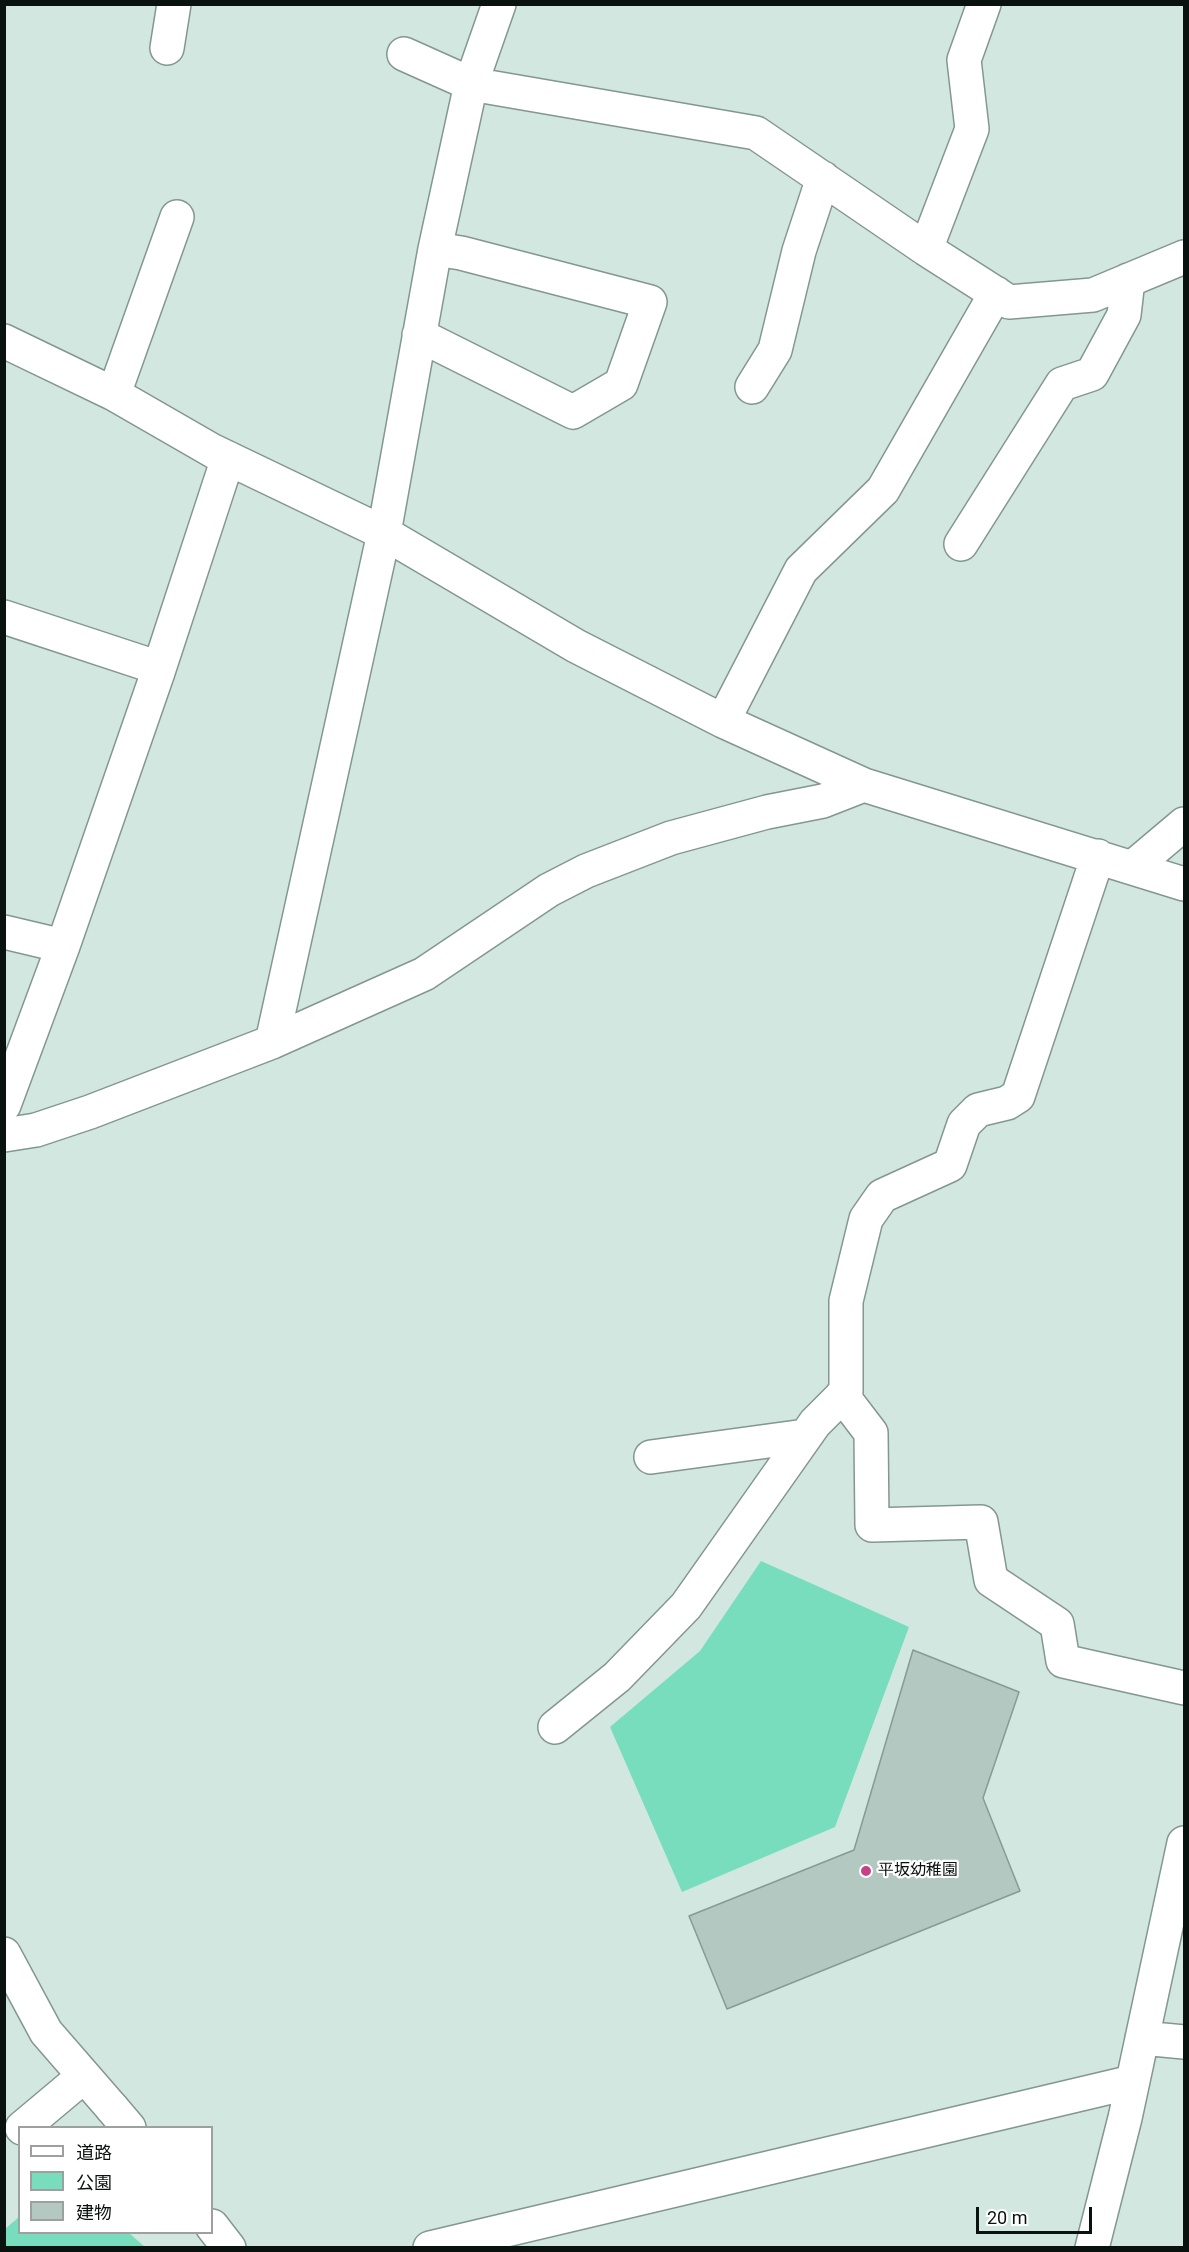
<!DOCTYPE html>
<html>
<head>
<meta charset="utf-8">
<style>
  body { margin:0 }
  #map { position:relative; width:1189px; height:2252px; overflow:hidden; background:#d1e7df; font-family:Roboto,"Noto Sans JP",sans-serif }
  canvas { display:block }
  .frame { position:absolute; inset:0; border:6px solid #0a120f; pointer-events:none }
  .legend { position:absolute; left:18px; top:2126px; width:195px; height:108px; box-sizing:border-box; background:#fff; border:2px solid #9da09f; margin:0; padding:8px 10px; list-style:none; font-size:18px; color:#0a120f }
  .legend li { display:flex; align-items:center; gap:12px; height:30px }
  .legend b { width:30px; border:2px solid #9da09f }
  .scale { position:absolute; left:976px; top:2207px; width:116px; height:27px; box-sizing:border-box; border:3px solid #0a120f; border-top:0; padding-left:8px; font-size:18px; line-height:21px; white-space:nowrap; color:#0a120f; -webkit-text-stroke:4px #fff; paint-order:stroke }
</style>
</head>
<body>
<div id="map">
<canvas width="1189" height="2252"></canvas>
<div class="frame"></div>
<ul class="legend">
<li><b style="height:8px;background:#fff"></b>道路</li>
<li><b style="height:16px;background:#77ddbd"></b>公園</li>
<li><b style="height:16px;background:#b3c8c0"></b>建物</li>
</ul>
<div class="scale">20 m</div>
</div>
<script>
const ctx = document.querySelector('canvas').getContext('2d');
ctx.lineJoin = 'round';
function fillPath(path, color) {
  ctx.fillStyle = color;
  ctx.fill(path, 'evenodd');
}
function toPath(rows) {
  const path = new Path2D();
  for (const r of rows) {
    path.moveTo(r[0], r[1]);
    for (let i = 2; i < r.length; i += 2) path.lineTo(r[i], r[i + 1]);
  }
  return path;
}
function stroke(path, color, width, dash) {
  ctx.strokeStyle = color;
  ctx.lineWidth = width;
  ctx.lineCap = dash ? 'butt' : 'round';
  ctx.setLineDash(dash || []);
  ctx.stroke(path);
}
function label(font, color, halo, rows, align = 'center') {
  ctx.font = font + ' Roboto,"Noto Sans JP",sans-serif';
  ctx.lineWidth = 4.5;
  ctx.setLineDash([]);
  ctx.textBaseline = 'middle';
  ctx.strokeStyle = halo;
  ctx.fillStyle = color;
  for (const [text, x, y, turn = 0] of rows) {
    ctx.save();
    ctx.translate(x, y);
    ctx.rotate((+turn || 0) * Math.PI / 180);
    ctx.textAlign = isNaN(turn) ? turn : align;
    if (halo) ctx.strokeText(text, 0, 0);
    ctx.fillText(text, 0, 0);
    ctx.restore();
  }
}
fillPath(toPath([
  [761,1561,909,1627,835,1827,682,1892,610,1727,700,1651],
  [19,2217,20,2232,129,2233,145,2247,5,2247,5,2229]
]), '#77ddbd');
const building = toPath([
  [913,1650,1019,1692,983,1798,1020,1891,727,2009,689,1916,854,1850,913,1650]
]);
fillPath(building, '#b3c8c0');
stroke(building, '#869b93', 1.5);
const minor = toPath([
  [167,48,174,4],
  [404,54,471,84,756,133,926,249,1009,302,1093,295,1184,257],
  [926,249,972,129,964,60,984,4],
  [419,335,573,412,621,384,650,302,461,253,435,249],
  [4,341,114,394,213,451,384,533,576,646,723,721,864,785,1184,884],
  [752,387,775,350,799,251,823,178],
  [114,394,177,217],
  [961,544,1062,384,1092,374,1124,315,1128,280],
  [4,617,159,668],
  [723,721,801,570,883,490,996,293],
  [1133,867,1184,824],
  [4,932,63,946],
  [272,1042,384,533,435,249,471,84,499,4],
  [4,1105,63,946,158,672,228,458],
  [4,1135,36,1130,90,1112,272,1042,424,974,549,890,586,871,671,838,767,812,823,801,864,785],
  [842,1395,871,1433,872,1525,981,1522,991,1580,1057,1624,1063,1661,1184,1688],
  [651,1457,805,1436],
  [555,1727,617,1677,686,1606,815,1423,846,1392,846,1301,866,1219,882,1196,950,1165,964,1124,978,1110,1007,1103,1018,1096,1098,856],
  [4,1954,46,2032,112,2108],
  [1142,2038,1184,2042],
  [22,2128,84,2076],
  [430,2248,1132,2082],
  [1092,2248,1125,2118,1184,1843]
]);
const tertiary = toPath([
  [112,2108,129,2128],
  [212,2226,229,2248]
]);
stroke(minor, '#839790', 36);
stroke(tertiary, '#839790', 36);
stroke(minor, '#fff', 33);
stroke(tertiary, '#fff', 33);
for (const [x, y, r, color] of [
  [866,1871,6,"#c54288"]
]) {
  const dot = new Path2D();
  dot.arc(x, y, r, 0, 2 * Math.PI);
  ctx.fillStyle = color;
  ctx.fill(dot);
  stroke(dot, '#fff', 2);
}
label('16px', '#0a120f', '#fff', [
  ["平坂幼稚園",878,1871]
], 'left');
</script>
</body>
</html>
